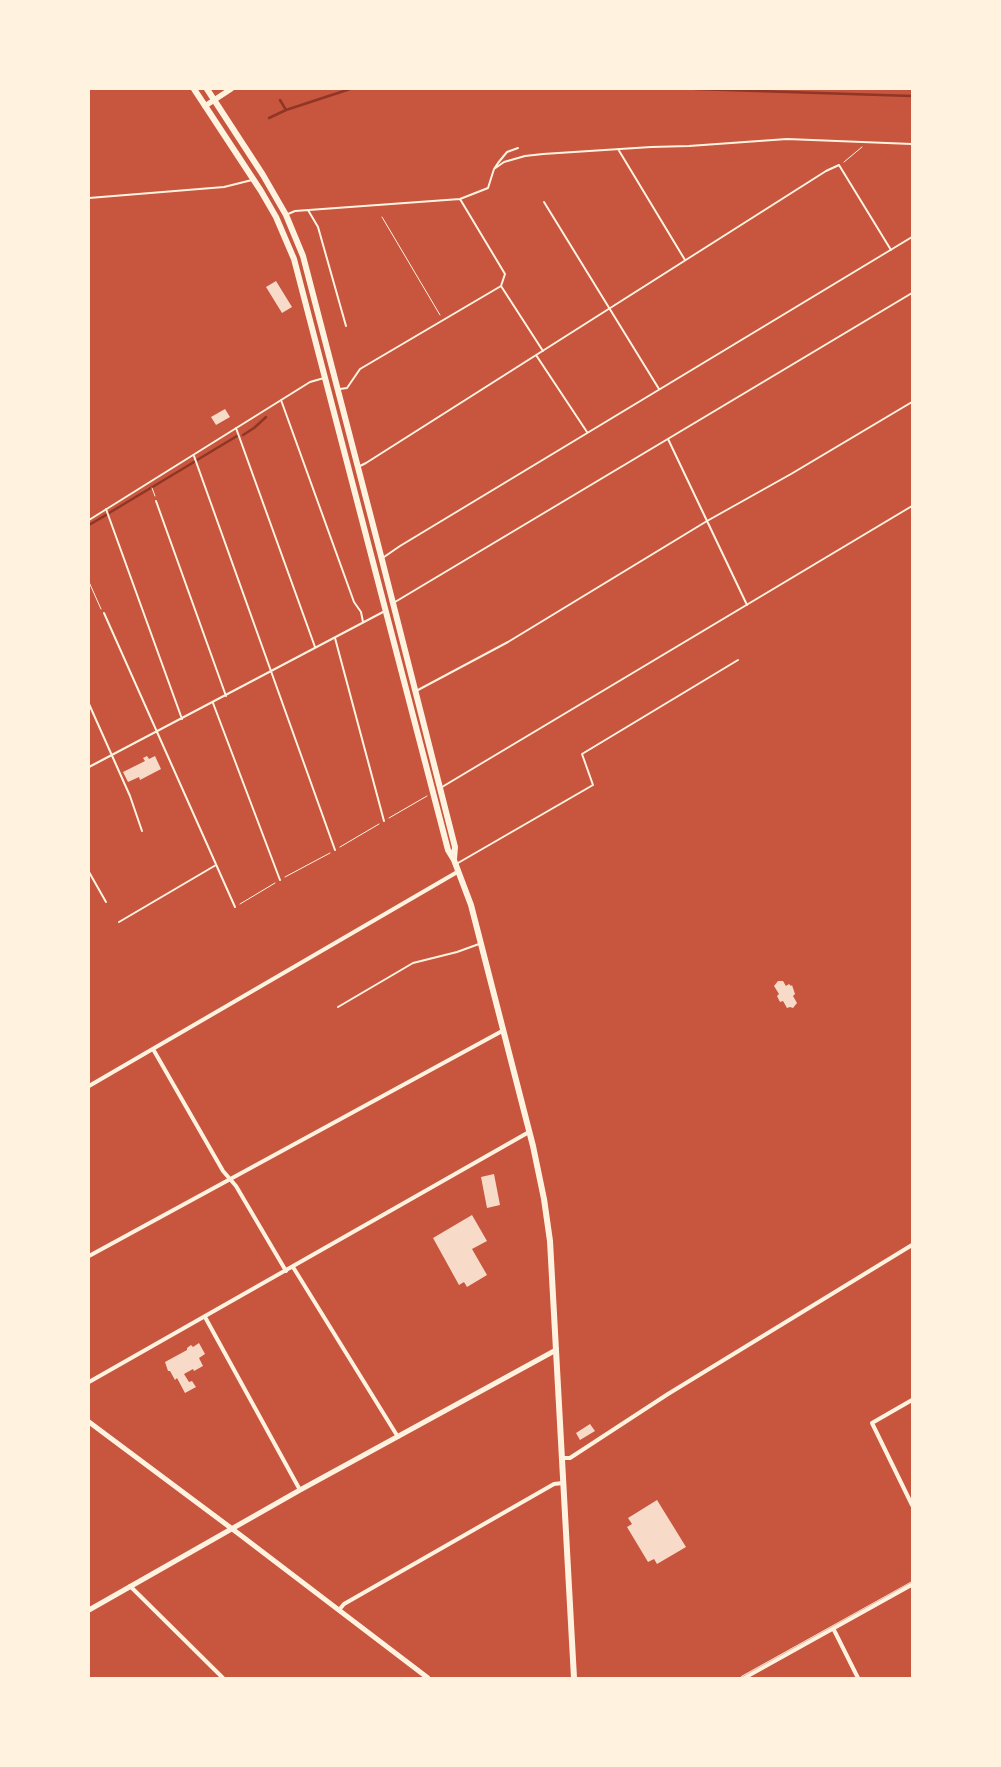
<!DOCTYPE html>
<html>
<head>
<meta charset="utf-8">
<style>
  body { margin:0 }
  #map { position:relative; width:1001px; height:1767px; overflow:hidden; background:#c8553d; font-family:"Noto Sans",sans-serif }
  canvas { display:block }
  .frame { position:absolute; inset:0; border:90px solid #fff3e0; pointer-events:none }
</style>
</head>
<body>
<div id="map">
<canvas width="1001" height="1767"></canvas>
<div class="frame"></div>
</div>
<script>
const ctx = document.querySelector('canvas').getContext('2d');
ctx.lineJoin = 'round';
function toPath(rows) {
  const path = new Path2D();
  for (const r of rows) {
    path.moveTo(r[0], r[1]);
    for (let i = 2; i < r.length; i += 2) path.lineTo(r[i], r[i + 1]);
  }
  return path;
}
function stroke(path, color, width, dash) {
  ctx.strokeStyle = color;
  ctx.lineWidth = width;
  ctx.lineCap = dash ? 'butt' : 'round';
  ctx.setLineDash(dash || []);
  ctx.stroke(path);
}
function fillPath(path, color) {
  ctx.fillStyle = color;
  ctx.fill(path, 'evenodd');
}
stroke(toPath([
  [695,89,912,96],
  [280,100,286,110],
  [269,118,286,110,350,89],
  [243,435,254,428,266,417],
  [197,460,237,436],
  [109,513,194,462],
  [89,525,106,515]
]), '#8f3625', 2.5);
fillPath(toPath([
  [276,281,292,307,282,313,266,287],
  [225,409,230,417,216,425,211,417],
  [147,756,149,759,155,756,161,769,140,780,139,777,128,782,123,772,145,761,143,758],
  [778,981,783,981,786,986,789,984,791,986,792,985,795,994,793,996,797,1003,793,1008,790,1007,787,1008,783,1001,780,1002,777,996,779,994,774,986],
  [494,1174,500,1205,487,1208,481,1177],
  [472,1215,487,1241,472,1249,487,1275,467,1287,464,1282,459,1285,433,1238],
  [199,1343,205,1354,199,1358,203,1366,194,1371,193,1369,184,1374,189,1382,192,1381,196,1387,185,1393,177,1378,175,1380,170,1371,168,1371,165,1362,187,1350,187,1348,191,1345,193,1347],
  [590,1424,595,1431,580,1440,576,1433],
  [657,1500,686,1547,657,1564,654,1559,648,1562,627,1527,632,1524,628,1518]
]), '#f7dbc8');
stroke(toPath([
  [844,162,862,147],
  [382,217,440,315],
  [152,488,155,496],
  [89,582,101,609],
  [389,818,427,796],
  [340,847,379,824],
  [285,877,330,853],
  [240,904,275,883]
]), '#fff3e0', 1);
stroke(toPath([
  [618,149,685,260],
  [494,169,504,162,525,156,543,154,651,147,689,146,787,139,912,144],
  [89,198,224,187,252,180],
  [460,199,505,274,501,286,543,351],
  [544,202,659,389],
  [308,210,318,227,346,326],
  [288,214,295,211,460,199,488,188,494,169,498,163,507,152,518,148],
  [536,355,587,432],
  [340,389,347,388,360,369,501,286],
  [281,400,354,602,361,612,363,622],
  [236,428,315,647],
  [668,439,747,605],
  [194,456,335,850],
  [360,466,366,463,826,171,839,165,891,250],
  [156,501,226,696],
  [106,509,182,719],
  [89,520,310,382,324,378],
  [384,557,400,546,912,237],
  [395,602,912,293],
  [104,613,235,907],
  [335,638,384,821],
  [418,690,508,642,707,521,791,474,912,402],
  [213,703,280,880],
  [89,704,130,796,142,831],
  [89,767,383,612],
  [442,787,912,506],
  [458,863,593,785,582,754,738,660],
  [89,872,106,902],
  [119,922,216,865],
  [338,1007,413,963,457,952,479,944]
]), '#fff3e0', 2);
stroke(toPath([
  [153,1049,223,1171,236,1186,286,1271],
  [89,1086,459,871],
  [89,1256,504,1030],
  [293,1267,398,1437],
  [205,1317,300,1490],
  [89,1382,529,1132],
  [912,1400,872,1423,912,1505],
  [562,1458,570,1458,668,1394,912,1245],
  [130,1586,223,1678],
  [339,1610,344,1604,554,1484,563,1483],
  [833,1628,858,1678]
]), '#fff3e0', 4);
stroke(toPath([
  [89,1422,239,1534,428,1678],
  [89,1610,300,1490,556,1350],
  [743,1678,912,1584]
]), '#fff3e0', 5);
stroke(toPath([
  [205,106,231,89]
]), '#fff3e0', 5.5);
stroke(toPath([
  [194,89,261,191,276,217,294,259,448,850,454,860,471,905,533,1146,544,1199,550,1241,574,1678],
  [207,89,263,175,286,215,303,256,380,552,455,847,454,859]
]), '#fff3e0', 6);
stroke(toPath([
  [740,1678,912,1582]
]), '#e9b49f', 1);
</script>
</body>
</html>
